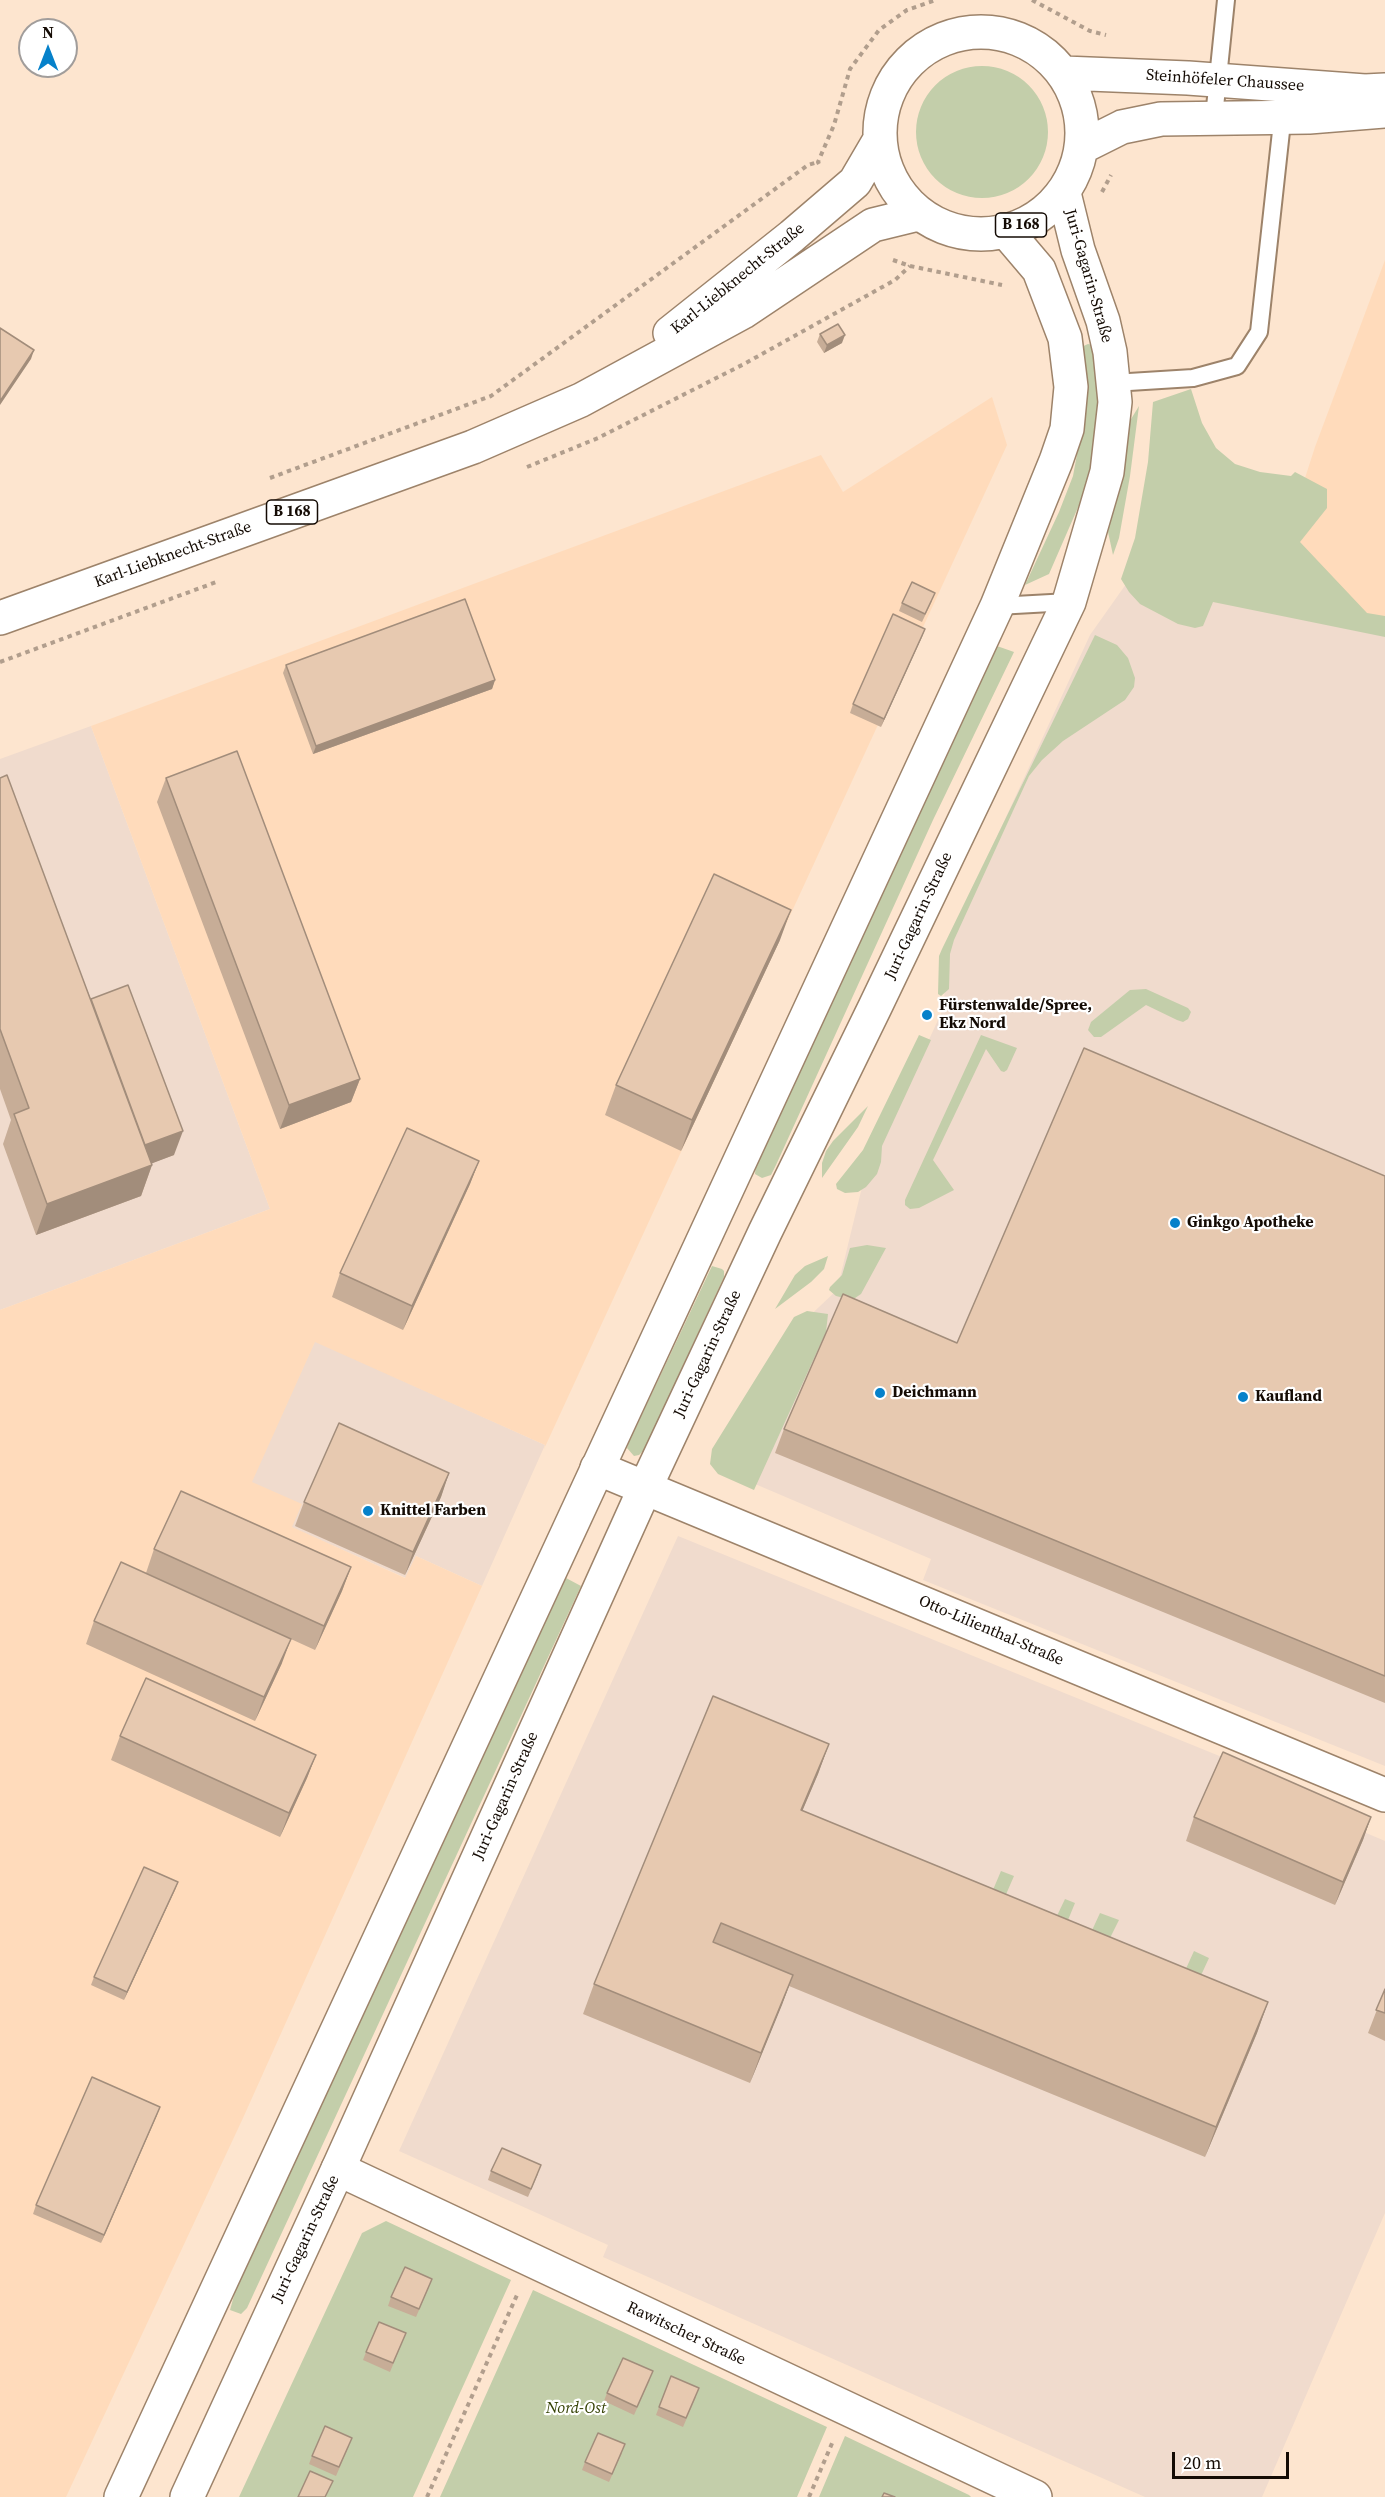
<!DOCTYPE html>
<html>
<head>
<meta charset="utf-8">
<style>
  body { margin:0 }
  #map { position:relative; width:1385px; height:2497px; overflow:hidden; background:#fde5cf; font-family:"Source Serif 4",serif }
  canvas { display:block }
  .north { position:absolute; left:18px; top:18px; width:60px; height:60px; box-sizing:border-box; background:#fff; border:2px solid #a19d9b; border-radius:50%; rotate:0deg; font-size:16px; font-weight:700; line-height:24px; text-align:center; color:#140b04 }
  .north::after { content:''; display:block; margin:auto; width:21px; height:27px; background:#0681ca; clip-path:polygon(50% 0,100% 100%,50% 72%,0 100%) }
  .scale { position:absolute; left:1172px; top:2452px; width:117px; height:27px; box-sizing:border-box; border:3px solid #140b04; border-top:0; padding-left:8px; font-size:18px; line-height:21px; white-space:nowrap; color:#140b04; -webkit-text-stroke:4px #fff; paint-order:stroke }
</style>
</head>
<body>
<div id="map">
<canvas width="1385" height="2497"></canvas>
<div class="north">N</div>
<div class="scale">20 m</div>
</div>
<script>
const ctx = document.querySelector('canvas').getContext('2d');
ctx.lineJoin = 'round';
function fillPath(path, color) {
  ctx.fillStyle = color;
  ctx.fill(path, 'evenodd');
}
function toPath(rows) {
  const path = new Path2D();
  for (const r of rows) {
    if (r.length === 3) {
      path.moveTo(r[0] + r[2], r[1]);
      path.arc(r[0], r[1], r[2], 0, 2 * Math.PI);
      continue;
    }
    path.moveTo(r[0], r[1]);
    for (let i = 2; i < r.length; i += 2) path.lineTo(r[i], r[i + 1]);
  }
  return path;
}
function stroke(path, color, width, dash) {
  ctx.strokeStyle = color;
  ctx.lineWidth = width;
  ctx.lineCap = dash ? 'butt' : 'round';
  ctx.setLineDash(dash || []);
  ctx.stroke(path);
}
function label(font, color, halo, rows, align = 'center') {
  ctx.font = font + ' "Source Serif 4",serif';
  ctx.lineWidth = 4.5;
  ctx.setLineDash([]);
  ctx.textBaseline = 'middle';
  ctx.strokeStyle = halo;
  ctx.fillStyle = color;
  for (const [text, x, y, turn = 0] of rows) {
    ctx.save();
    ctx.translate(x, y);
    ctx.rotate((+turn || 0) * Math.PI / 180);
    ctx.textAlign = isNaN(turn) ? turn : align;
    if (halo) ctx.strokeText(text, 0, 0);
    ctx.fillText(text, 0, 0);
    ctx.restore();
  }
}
fillPath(toPath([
  [1136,570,1385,625,1385,1766,923,1580,931,1559,734,1475,782,1342,837,1290,863,1183,944,1007,946,947,1090,635],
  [91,726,270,1209,0,1310,0,759],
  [315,1341,545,1445,482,1586,416,1556,406,1578,291,1527,251,1482],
  [678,1536,1345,1807,1352,1827,1385,1841,1385,2213,1262,2497,1145,2497,603,2257,608,2245,399,2151]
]), '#f0dbcd');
fillPath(toPath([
  [1385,260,1385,625,1367,621,1287,534,1315,447],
  [992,397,1007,445,544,1449,545,1445,315,1342,252,1482,302,1504,292,1527,405,1578,416,1556,482,1586,243,2118,66,2497,0,2497,0,1310,270,1209,91,726,821,455,843,492]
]), '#ffdbbb');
fillPath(toPath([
  [982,132,66],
  [1088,344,1097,346,1100,394,1098,440,1086,489,1049,574,1025,585,1059,512,1073,476,1080,438,1079,348],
  [1191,389,1202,423,1216,448,1235,464,1260,472,1291,476,1295,472,1327,489,1327,508,1300,542,1367,613,1385,616,1385,637,1213,602,1203,626,1195,628,1178,624,1140,604,1129,592,1121,579,1135,538,1148,462,1153,402],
  [1139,406,1130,476,1119,538,1113,555,1108,532,1125,429],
  [1095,635,1117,645,1128,658,1135,678,1134,687,1125,700,1063,741,1042,760,1029,776,954,940,950,954,949,989,941,996,938,994,939,956,942,949],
  [997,646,1014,652,933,820,776,1165,771,1175,762,1178,755,1174,756,1163],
  [1146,989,1188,1008,1191,1012,1188,1019,1183,1022,1177,1020,1146,1005,1101,1037,1094,1037,1088,1030,1091,1022,1130,990],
  [919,1035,931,1040,882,1146,881,1162,877,1174,866,1187,858,1192,845,1193,837,1189,836,1184,863,1150],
  [981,1035,1017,1048,1007,1070,1004,1072,1001,1071,986,1049,933,1160,954,1190,919,1208,910,1209,905,1205,905,1200],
  [868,1106,858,1127,822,1178,822,1163,826,1151,833,1141],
  [867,1245,886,1248,861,1294,855,1298,848,1299,836,1296,829,1290,830,1287,842,1275,850,1248],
  [828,1256,824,1269,811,1282,775,1309,795,1275,805,1266],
  [712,1266,722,1269,724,1271,724,1277,644,1450,639,1455,634,1456,627,1448,628,1444],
  [807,1311,828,1314,826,1332,754,1490,718,1474,710,1464,712,1449,794,1317],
  [566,1578,581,1586,247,2308,241,2314,230,2310,235,2292],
  [1001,1871,1014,1876,1004,1899,1055,1920,1065,1899,1075,1903,1059,1942,984,1911],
  [1100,1913,1119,1920,1108,1942,1184,1973,1194,1951,1209,1958,1191,1997,1082,1952],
  [386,2221,511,2280,413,2497,239,2497,362,2233],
  [533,2290,827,2427,797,2497,440,2497],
  [845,2436,969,2495,971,2497,819,2497]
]), '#c3ceaa');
const service = toPath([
  [1214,117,1226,0],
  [1113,383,1193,378,1237,366,1259,332,1283,113],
  [997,606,1069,602]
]);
const minor = toPath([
  [597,1468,1385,1795],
  [338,2169,1035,2497]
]);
const tertiary = toPath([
  [121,2497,997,606,1056,461,1067,429,1071,387,1065,338,1039,270,1005,230],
  [187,2497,338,2169,645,1488,765,1232,875,1007,1069,602,1107,472,1115,402,1110,352,1103,321,1078,250,1064,193]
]);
const primary = toPath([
  [981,133,101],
  [1064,73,1188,78,1365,91,1385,90],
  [1082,147,1122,127,1161,119,1309,117,1385,111],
  [670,333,792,236,855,182,879,141],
  [0,618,473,447,581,400,743,312,873,225,918,214]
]);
stroke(service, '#9d836a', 20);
stroke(minor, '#9d836a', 36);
stroke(tertiary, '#9d836a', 36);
stroke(primary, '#9d836a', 36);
stroke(toPath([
  [1032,0,1090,31,1106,35],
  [819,164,818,162,834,125,850,69,879,30,907,10,936,0],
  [1102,192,1111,175],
  [893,260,910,266,1002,285],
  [527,467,598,438,744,364,895,280,910,266],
  [270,478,491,396,808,165,818,162],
  [0,662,219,581],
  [427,2497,517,2295],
  [809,2497,833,2441]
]), '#b19e8d', 4, [4.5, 4.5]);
stroke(service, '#fff', 16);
stroke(minor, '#fff', 33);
stroke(tertiary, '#fff', 33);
stroke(primary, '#fff', 33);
fillPath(toPath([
  [820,334,842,343,824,353,817,342],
  [932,601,922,622,899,611,902,603],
  [925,629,881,727,850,713,853,704],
  [286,665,495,680,492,689,313,754,283,673],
  [0,778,91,999,174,1155,152,1163,152,1165,141,1196,36,1235,3,1144,11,1120,0,1089],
  [166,778,360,1079,351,1102,280,1129,157,802],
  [780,940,681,1151,605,1115,616,1085],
  [479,1161,470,1184,403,1330,332,1297,340,1273],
  [1385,1176,1385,1703,775,1453,784,1429,957,1343],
  [449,1473,441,1497,405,1575,295,1526,304,1502],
  [154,1549,351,1567,342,1591,315,1650,146,1573],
  [94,1621,282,1663,255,1721,86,1644],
  [120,1736,316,1755,307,1778,280,1837,111,1760],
  [829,1744,818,1774,802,1811,1268,2002,1257,2033,1205,2157,789,1986,750,2083,583,2014,594,1984],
  [1194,1817,1371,1817,1363,1840,1335,1905,1186,1841],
  [178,1882,124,2000,91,1985,94,1977],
  [1385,1989,1385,2041,1368,2033],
  [157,2115,101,2243,33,2214,36,2205],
  [491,2171,538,2174,528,2197,488,2180],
  [429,2287,416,2317,388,2306,391,2297],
  [406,2333,390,2372,363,2360,366,2352],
  [650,2380,634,2415,604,2401,607,2393],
  [696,2397,683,2427,656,2415,659,2407],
  [349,2446,336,2476,309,2464,312,2456],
  [622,2453,609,2482,582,2470,585,2462]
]), '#c7ad97');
fillPath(toPath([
  [845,335,842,343,824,353,827,345],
  [34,350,31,359,0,405,0,401],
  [925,629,922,637,881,727,884,719],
  [495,680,492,689,313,754,316,746],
  [791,910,780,940,681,1151,692,1120],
  [360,1079,351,1102,280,1129,289,1105],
  [183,1131,174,1155,132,1171,140,1147],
  [479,1161,470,1184,403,1330,412,1306],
  [152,1165,141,1196,36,1235,47,1204],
  [449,1473,441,1497,405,1575,413,1552],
  [351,1567,342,1591,315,1650,324,1626],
  [291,1639,282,1663,255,1721,264,1697],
  [829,1744,818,1774,790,1840,801,1810],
  [316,1755,307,1778,280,1837,289,1813],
  [1371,1817,1363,1840,1335,1905,1343,1882],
  [178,1882,175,1890,124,2000,127,1992],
  [793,1975,782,2005,750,2083,761,2053],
  [1268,2002,1257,2033,1205,2157,1216,2127],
  [160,2107,157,2115,101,2243,104,2235]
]), '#a28d7b');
const building = toPath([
  [838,324,845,335,827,345,820,334,838,324],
  [0,328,34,350,0,401,0,328],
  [912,582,935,593,925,614,902,603,912,582],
  [465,599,495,680,316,746,286,665,465,599],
  [893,614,925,629,884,719,853,704,893,614],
  [237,751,360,1079,289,1105,166,778,237,751],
  [7,775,152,1165,47,1204,14,1114,29,1108,0,1029,0,778,7,775],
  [714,874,791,910,692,1120,616,1085,714,874],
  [128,985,183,1131,145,1145,91,999,128,985],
  [1084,1048,1385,1176,1385,1676,784,1429,843,1294,957,1343,1084,1048],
  [407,1128,479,1161,412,1306,340,1273,407,1128],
  [339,1423,449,1473,413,1552,304,1502,339,1423],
  [181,1491,351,1567,324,1626,154,1549,181,1491],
  [121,1562,291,1639,264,1697,94,1621,121,1562],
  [146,1678,316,1755,289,1813,120,1736,146,1678],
  [713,1696,829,1744,801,1810,1268,2002,1216,2127,721,1923,713,1942,793,1975,761,2053,594,1984,713,1696],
  [1223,1752,1371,1817,1343,1882,1194,1817,1223,1752],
  [144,1867,178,1882,127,1992,94,1977,144,1867],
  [1385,1989,1385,2013,1376,2010,1385,1989],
  [92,2077,160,2107,104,2235,36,2205,92,2077],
  [502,2148,541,2165,531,2189,491,2171,502,2148],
  [405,2267,432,2279,419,2309,391,2297,405,2267],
  [379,2322,406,2333,393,2363,366,2352,379,2322],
  [623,2358,653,2371,637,2407,607,2393,623,2358],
  [671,2376,699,2388,686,2418,659,2407,671,2376],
  [325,2426,352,2438,339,2467,312,2456,325,2426],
  [598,2433,625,2444,612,2474,585,2462,598,2433],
  [310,2471,333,2481,325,2497,298,2497,310,2471],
  [884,2493,895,2497,882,2497,884,2493]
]);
fillPath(building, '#e7c9b0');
stroke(building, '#a28d7b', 1.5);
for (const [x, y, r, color] of [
  [927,1015,6,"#0681ca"],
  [1175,1223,6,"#0681ca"],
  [880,1393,6,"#0681ca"],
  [1243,1397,6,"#0681ca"],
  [368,1511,6,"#0681ca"]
]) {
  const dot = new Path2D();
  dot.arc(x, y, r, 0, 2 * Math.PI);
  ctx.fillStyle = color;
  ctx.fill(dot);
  stroke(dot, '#fff', 2);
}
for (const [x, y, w] of [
  [1021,225,51],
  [292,512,51]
]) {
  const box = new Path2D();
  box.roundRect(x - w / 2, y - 12, w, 24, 4.5);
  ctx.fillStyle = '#fff';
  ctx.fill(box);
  stroke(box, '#140b04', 1.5);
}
label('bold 15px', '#140b04', null, [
  ["B 168",1021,225],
  ["B 168",292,512]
]);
label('16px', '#140b04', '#fff', [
  ["Steinhöfeler Chaussee",1225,81,4],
  ["Juri-Gagarin-Straße",1088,276,74],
  ["Karl-Liebknecht-Straße",738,279,-39],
  ["Karl-Liebknecht-Straße",173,555,-20],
  ["Juri-Gagarin-Straße",919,916,-65],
  ["Juri-Gagarin-Straße",708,1354,-65],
  ["Otto-Lilienthal-Straße",991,1631,23],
  ["Juri-Gagarin-Straße",506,1796,-66],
  ["Juri-Gagarin-Straße",306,2239,-65],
  ["Rawitscher Straße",686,2334,25]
]);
label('bold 16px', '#140b04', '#fff', [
  ["Fürstenwalde/Spree,",939,1006],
  ["Ekz Nord",939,1024],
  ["Ginkgo Apotheke",1187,1223],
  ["Deichmann",892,1393],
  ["Kaufland",1255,1397],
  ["Knittel Farben",380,1511]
], 'left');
label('italic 16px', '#354204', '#fff', [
  ["Nord-Ost",576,2409]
]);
</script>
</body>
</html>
